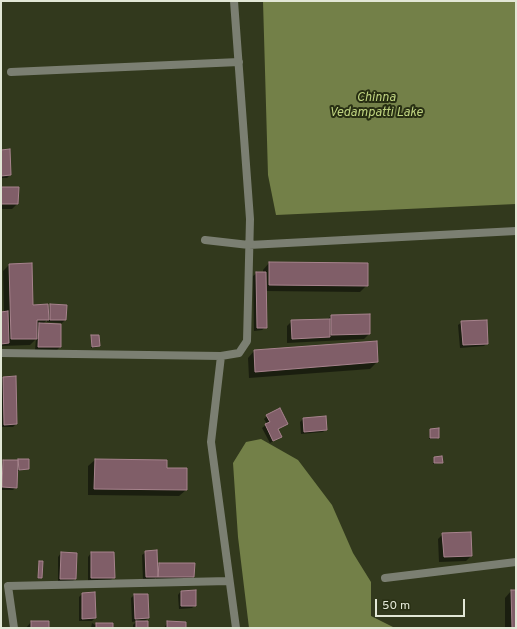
<!DOCTYPE html>
<html>
<head>
<meta charset="utf-8">
<style>
  body { margin:0 }
  #map { position:relative; width:517px; height:629px; overflow:hidden; background:#32391d; font-family:Overpass,sans-serif }
  canvas { display:block }
  .frame { position:absolute; inset:0; border:2px solid #e2e7d6; pointer-events:none }
  .scale { position:absolute; left:375px; top:599px; width:90px; height:18px; box-sizing:border-box; border:2px solid #e2e7d6; border-top:0; padding-left:5px; font-size:12px; line-height:14px; white-space:nowrap; color:#e2e7d6; -webkit-text-stroke:3px #282f13; paint-order:stroke }
</style>
</head>
<body>
<div id="map">
<canvas width="517" height="629"></canvas>
<div class="frame"></div>
<div class="scale">50 m</div>
</div>
<script>
const ctx = document.querySelector('canvas').getContext('2d');
ctx.lineJoin = 'round';
function fillPath(path, color) {
  ctx.fillStyle = color;
  ctx.fill(path, 'evenodd');
}
function toPath(rows) {
  const path = new Path2D();
  for (const r of rows) {
    path.moveTo(r[0], r[1]);
    for (let i = 2; i < r.length; i += 2) path.lineTo(r[i], r[i + 1]);
  }
  return path;
}
function stroke(path, color, width, dash) {
  ctx.strokeStyle = color;
  ctx.lineWidth = width;
  ctx.lineCap = dash ? 'butt' : 'round';
  ctx.setLineDash(dash || []);
  ctx.stroke(path);
}
function label(font, color, halo, rows, align = 'center') {
  ctx.font = font + ' Overpass,sans-serif';
  ctx.lineWidth = 4;
  ctx.setLineDash([]);
  ctx.textBaseline = 'middle';
  ctx.strokeStyle = halo;
  ctx.fillStyle = color;
  for (const [text, x, y, turn = 0] of rows) {
    ctx.save();
    ctx.translate(x, y);
    ctx.rotate((+turn || 0) * Math.PI / 180);
    ctx.textAlign = isNaN(turn) ? turn : align;
    if (halo) ctx.strokeText(text, 0, 0);
    ctx.fillText(text, 0, 0);
    ctx.restore();
  }
}
fillPath(toPath([
  [263,1,516,1,516,204,276,215,268,175],
  [261,439,298,460,332,505,353,553,371,582,371,616,395,628,249,628,238,537,233,463,246,442]
]), '#738048');
fillPath(toPath([
  [1,151,10,175,7,178,1,178],
  [1,188,17,204,12,209,1,209],
  [269,263,367,285,360,292,265,291,266,327,262,330,254,331,253,276,257,273,263,273,263,270],
  [9,265,32,306,47,309,51,305,65,320,62,323,47,322,47,320,43,324,60,347,57,350,35,350,36,339,30,345,1,346,1,313,4,313,3,271],
  [369,315,369,334,364,339,287,343,287,326,292,321,327,320,331,316],
  [462,322,487,343,484,346,460,348,458,325],
  [92,336,99,346,97,347,91,348],
  [376,342,377,362,370,369,249,378,248,358,254,351],
  [3,378,16,424,13,427,2,427,1,380],
  [267,416,287,424,277,430,281,436,270,443,262,428,267,424,264,419],
  [303,419,326,429,323,432,301,434,300,422],
  [430,430,438,437,437,439,429,439],
  [434,458,442,462,433,464],
  [19,460,28,469,17,471,16,487,13,490,1,490,1,463,3,461],
  [95,460,166,469,186,490,179,496,88,495,88,466],
  [443,534,471,556,466,561,439,562,438,539],
  [146,552,156,566,159,564,194,564,193,577,190,580,156,580,156,578,153,580,143,580,142,555],
  [61,553,76,554,75,579,72,582,58,582,58,557],
  [91,553,114,577,110,581,88,581,88,557],
  [39,562,41,577,40,579,38,579],
  [181,591,195,605,192,608,179,609,178,595],
  [511,591,516,591,516,628,505,628,505,598],
  [94,593,95,618,92,621,79,621,79,597,82,594],
  [134,595,148,618,144,622,147,628,133,628,133,625,137,621,132,622,131,598],
  [31,622,48,628,26,628],
  [168,622,185,628,164,628],
  [92,623,95,625,97,624,112,628,91,628]
]), '#0007');
const building = toPath([
  [10,149,11,175,1,176,1,150,10,149],
  [1,187,19,187,18,204,1,204,1,187],
  [269,262,368,263,368,286,269,285,269,262],
  [32,263,33,305,48,304,49,320,37,320,37,339,11,339,9,264,32,263],
  [256,272,266,272,267,328,257,328,256,272],
  [50,304,67,305,66,320,50,320,50,304],
  [8,311,9,343,1,344,1,312,8,311],
  [370,314,370,334,331,335,331,315,370,314],
  [330,319,330,337,292,339,291,320,330,319],
  [487,320,488,344,463,345,461,321,487,320],
  [39,323,61,324,61,347,38,347,39,323],
  [91,335,99,335,100,346,92,347,91,335],
  [377,341,378,362,255,372,254,350,377,341],
  [16,376,17,424,4,425,3,377,16,376],
  [280,408,288,424,278,429,282,437,273,441,265,424,270,422,266,415,280,408],
  [326,416,327,430,304,432,303,418,326,416],
  [439,428,439,438,430,438,430,429,439,428],
  [442,456,443,463,434,463,434,457,442,456],
  [18,459,29,459,29,469,19,470,18,459],
  [95,459,167,460,167,468,187,468,187,490,94,489,95,459],
  [3,460,18,460,17,488,2,487,3,460],
  [471,532,472,556,444,557,442,533,471,532],
  [157,550,158,577,146,577,145,551,157,550],
  [61,552,77,553,76,579,60,579,61,552],
  [91,552,114,552,115,578,91,578,91,552],
  [39,561,43,561,42,578,38,578,39,561],
  [159,563,195,563,194,577,158,577,159,563],
  [196,590,196,606,181,606,181,591,196,590],
  [511,590,516,590,516,628,512,628,511,590],
  [95,592,96,618,82,619,82,593,95,592],
  [134,594,148,594,149,618,135,619,134,594],
  [31,621,49,621,49,628,31,628,31,621],
  [136,621,148,621,148,628,136,628,136,621],
  [167,621,186,622,186,628,167,628,167,621],
  [96,623,113,623,113,628,96,628,96,623]
]);
fillPath(building, '#805e68');
stroke(building, '#a7838d', 1);
stroke(toPath([
  [11,72,239,62],
  [205,240,249,245,516,231],
  [1,353,221,356,239,353,247,341,250,219,234,1],
  [221,356,211,442,236,628],
  [385,578,516,562],
  [14,628,8,586,229,581]
]), '#7b7f72', 8);
label('italic 13px', '#bfd480', '#282f13', [
  ["Chinna",376,98],
  ["Vedampatti Lake",376,113]
]);
</script>
</body>
</html>
